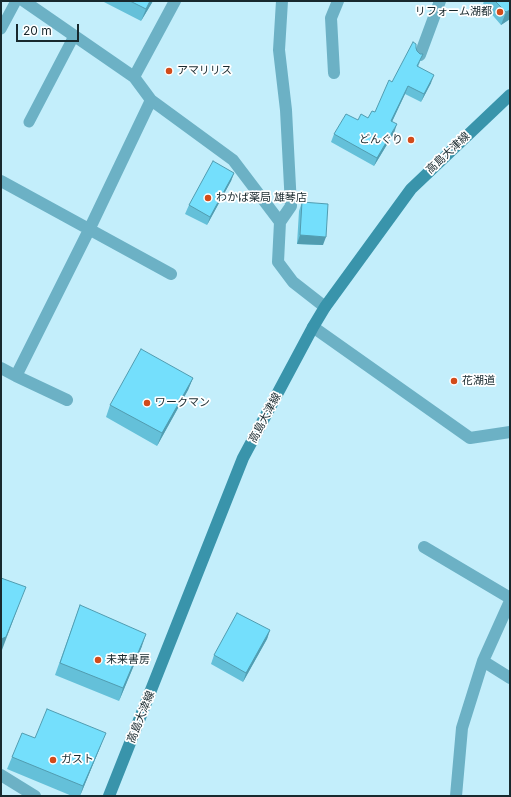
<!DOCTYPE html>
<html>
<head>
<meta charset="utf-8">
<style>
  body { margin:0 }
  #map { position:relative; width:511px; height:797px; overflow:hidden; background:#c3eefb; font-family:Inter,sans-serif }
  canvas { display:block }
  .frame { position:absolute; inset:0; border:2px solid #18292e; pointer-events:none }
  .scale { position:absolute; left:16px; top:24px; width:63px; height:18px; box-sizing:border-box; border:2px solid #18292e; border-top:0; padding-left:5px; font-size:12px; line-height:14px; white-space:nowrap; color:#18292e; -webkit-text-stroke:3px #fff; paint-order:stroke }
</style>
</head>
<body>
<div id="map">
<canvas width="511" height="797"></canvas>
<div class="frame"></div>
<div class="scale">20 m</div>
</div>
<script>
const ctx = document.querySelector('canvas').getContext('2d');
ctx.lineJoin = 'round';
function toPath(rows) {
  const path = new Path2D();
  for (const r of rows) {
    path.moveTo(r[0], r[1]);
    for (let i = 2; i < r.length; i += 2) path.lineTo(r[i], r[i + 1]);
  }
  return path;
}
function stroke(path, color, width, dash) {
  ctx.strokeStyle = color;
  ctx.lineWidth = width;
  ctx.lineCap = dash ? 'butt' : 'round';
  ctx.setLineDash(dash || []);
  ctx.stroke(path);
}
function fillPath(path, color) {
  ctx.fillStyle = color;
  ctx.fill(path, 'evenodd');
}
function label(font, color, halo, rows, align = 'center') {
  ctx.font = font + ' Inter,"Noto Sans JP",sans-serif';
  ctx.lineWidth = 3.5;
  ctx.setLineDash([]);
  ctx.textBaseline = 'middle';
  ctx.strokeStyle = halo;
  ctx.fillStyle = color;
  for (const [text, x, y, turn = 0] of rows) {
    ctx.save();
    ctx.translate(x, y);
    ctx.rotate((+turn || 0) * Math.PI / 180);
    ctx.textAlign = isNaN(turn) ? turn : align;
    if (halo) ctx.strokeText(text, 0, 0);
    ctx.fillText(text, 0, 0);
    ctx.restore();
  }
}
stroke(toPath([
  [1,29,16,1],
  [29,122,74,36]
]), '#6cb1c5', 11);
stroke(toPath([
  [24,1,134,77,151,100,233,160,280,222,278,262,293,282,325,307],
  [420,55,440,1],
  [334,73,331,18,338,1],
  [134,77,175,1],
  [1,181,171,274],
  [280,222,291,206,286,110,279,50,282,1],
  [313,327,470,438,510,432],
  [1,368,16,376,89,230,151,100],
  [16,376,67,400],
  [424,547,510,598],
  [483,661,510,678],
  [1,775,35,796],
  [456,796,462,728,483,661,510,601]
]), '#6cb1c5', 12);
stroke(toPath([
  [109,796,243,458,313,327,325,307,411,189,510,95]
]), '#3994ab', 12);
fillPath(toPath([
  [102,1,153,1,141,21],
  [484,1,510,1,510,19,501,25,483,4],
  [416,48,417,51,420,54,423,54,418,67,431,83,421,102,405,94,392,122,394,133,374,166,331,142,334,134,358,120,368,118,375,112,392,82],
  [234,173,231,181,207,225,185,214,189,205],
  [302,202,323,245,297,244,299,211],
  [193,378,188,390,157,446,106,417,110,405],
  [80,605,142,646,119,701,55,675],
  [270,630,267,639,243,682,211,664,214,655],
  [35,738,101,745,80,796,72,796,7,769,12,757]
]), '#64c0d9');
fillPath(toPath([
  [150,1,153,1,141,21,146,9],
  [510,10,510,19,501,25,506,12],
  [434,75,431,83,421,102,424,94],
  [408,86,405,94,388,130,391,121],
  [397,124,394,133,374,166,377,158],
  [234,173,231,181,207,225,210,217],
  [300,235,326,237,323,245,297,244],
  [193,378,188,390,157,446,162,433],
  [21,599,2,650,1,650,1,639],
  [270,630,267,639,243,682,246,673],
  [146,634,142,646,119,701,123,688],
  [106,733,101,745,80,796,83,786]
]), '#519cb0');
const building = toPath([
  [130,1,150,1,146,9,130,1],
  [495,1,510,1,510,10,506,12,495,1],
  [413,42,416,44,416,48,417,51,420,54,423,54,417,66,434,75,424,94,408,86,391,121,397,124,377,158,334,134,346,114,358,120,361,114,368,118,372,111,375,112,389,80,392,82,413,42],
  [213,161,234,173,210,217,189,205,213,161],
  [302,202,328,204,326,237,300,235,302,202],
  [141,349,193,378,162,433,110,405,141,349],
  [1,578,26,587,6,637,1,639,1,578],
  [80,605,146,634,123,688,60,663,80,605],
  [237,613,270,630,246,673,214,655,237,613],
  [47,709,106,733,83,786,12,757,22,733,35,738,47,709]
]);
fillPath(building, '#74dffc');
stroke(building, '#519cb0', 1);
for (const [x, y, r, color] of [
  [500,12,4,"#d24b1a"],
  [169,71,4,"#d24b1a"],
  [411,140,4,"#d24b1a"],
  [208,198,4,"#d24b1a"],
  [454,381,4,"#d24b1a"],
  [147,403,4,"#d24b1a"],
  [98,660,4,"#d24b1a"],
  [53,760,4,"#d24b1a"]
]) {
  const dot = new Path2D();
  dot.arc(x, y, r, 0, 2 * Math.PI);
  ctx.fillStyle = color;
  ctx.fill(dot);
  stroke(dot, '#fff', 1.5);
}
label('11px', '#18292e', '#fff', [
  ["リフォーム湖都",492,12,"right"],
  ["アマリリス",177,71],
  ["どんぐり",403,140,"right"],
  ["わかば薬局 雄琴店",216,198],
  ["花湖道",462,381],
  ["ワークマン",155,403],
  ["未来書房",106,660],
  ["ガスト",61,760]
], 'left');
label('11px', '#18292e', '#fff', [
  ["高島大津線",448,153,-43],
  ["高島大津線",265,418,-62],
  ["高島大津線",141,717,-68]
]);
</script>
</body>
</html>
